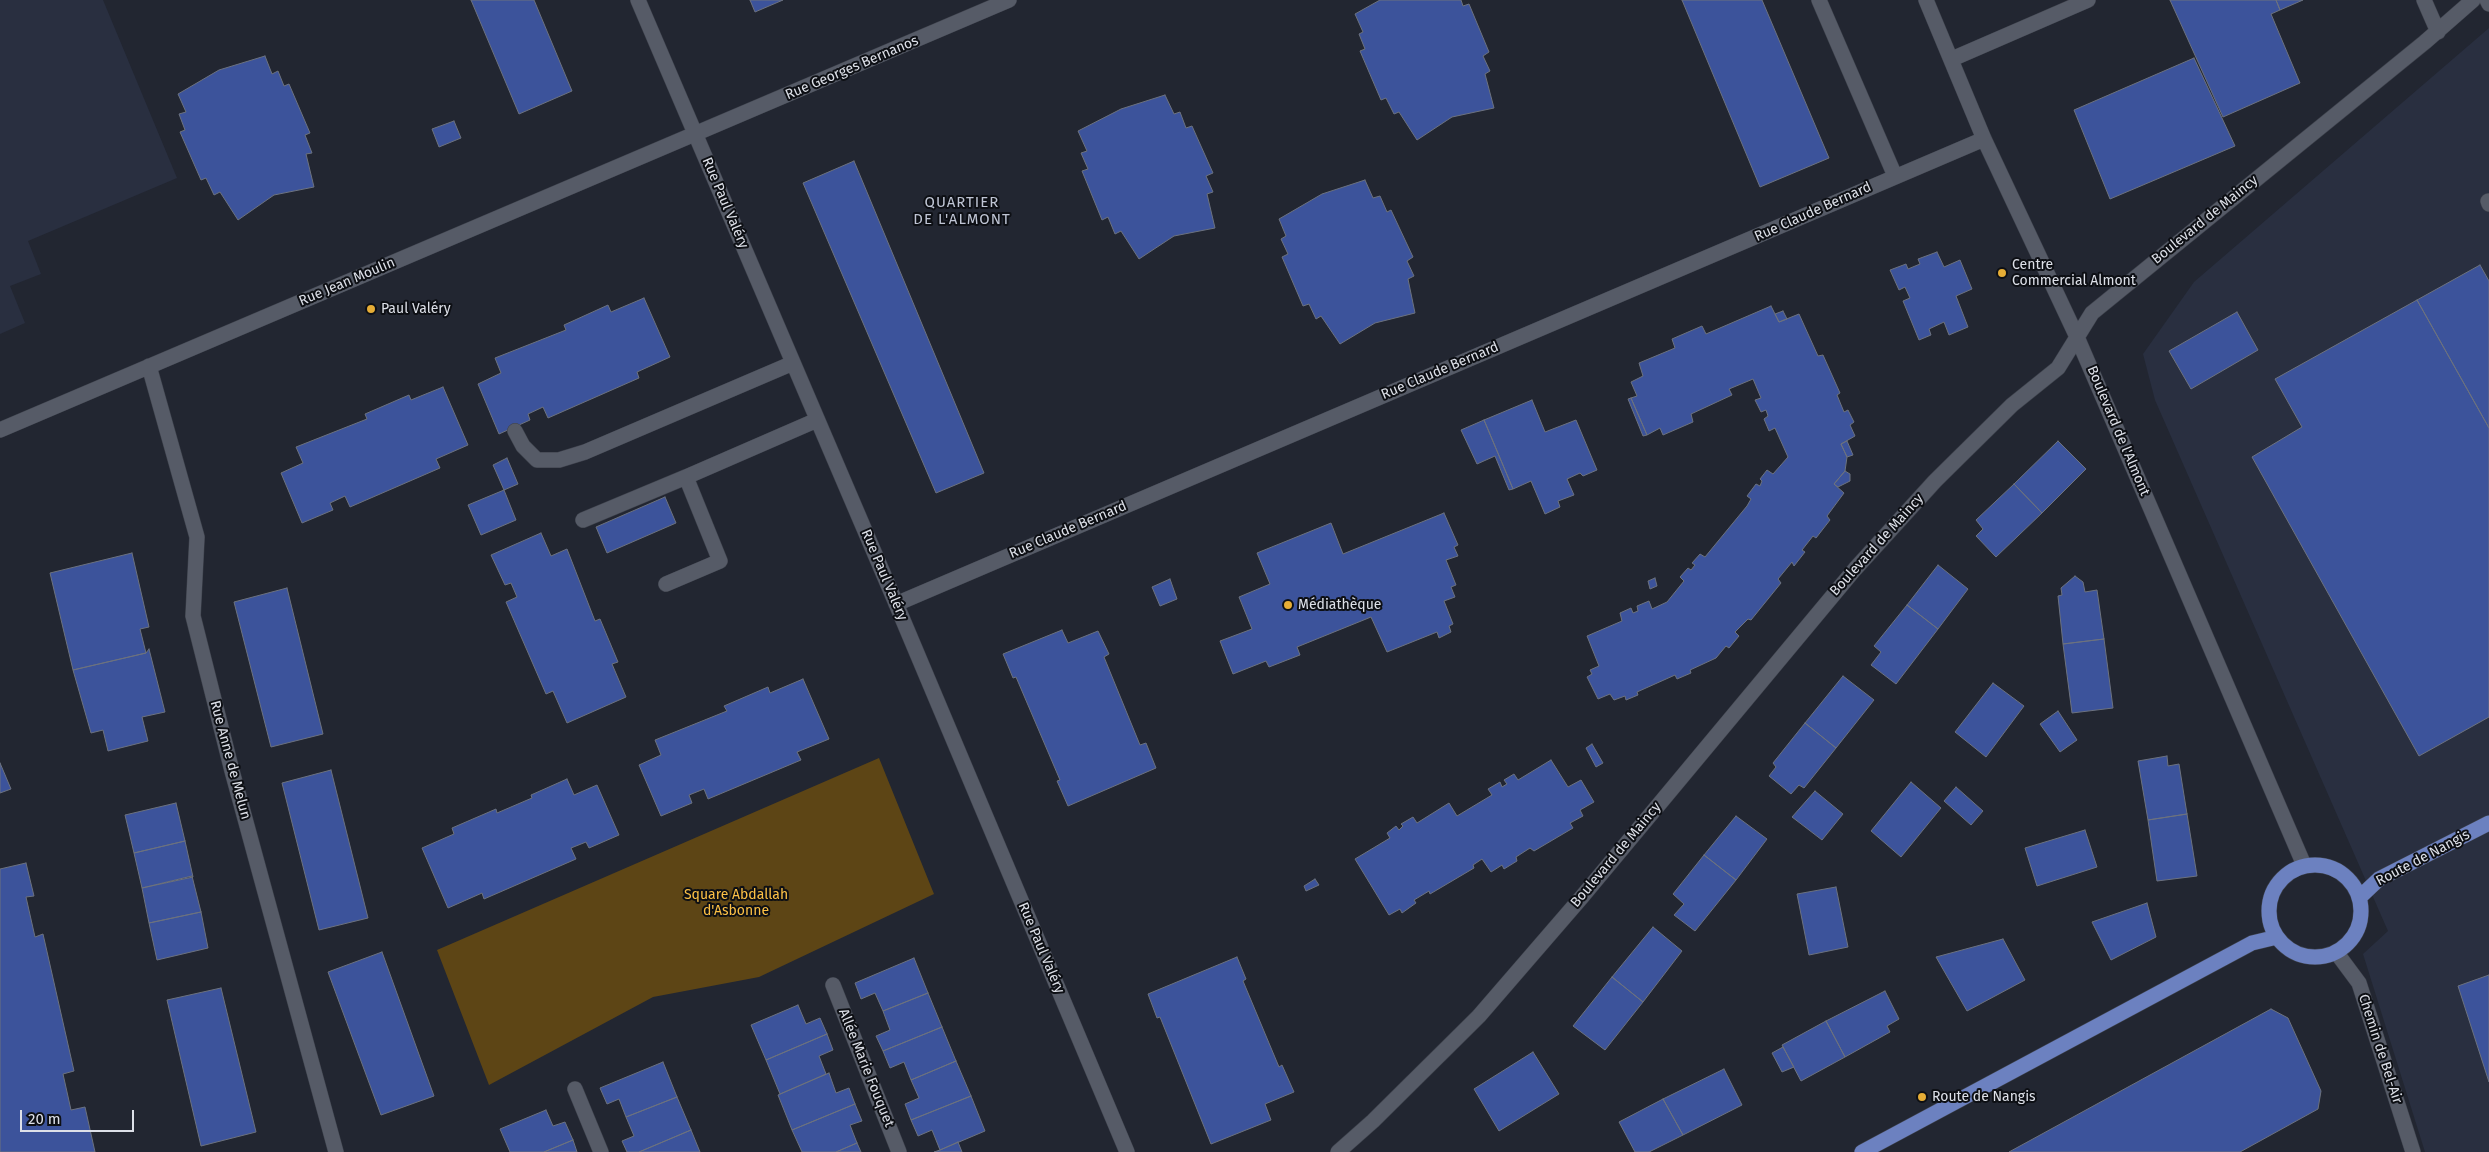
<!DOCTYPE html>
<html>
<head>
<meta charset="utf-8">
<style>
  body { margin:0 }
  #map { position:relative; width:2489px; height:1152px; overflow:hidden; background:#222631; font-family:"Fira Sans",sans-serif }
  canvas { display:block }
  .scale { position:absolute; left:20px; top:1110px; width:114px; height:22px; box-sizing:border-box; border:2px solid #dde0e8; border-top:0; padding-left:6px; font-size:15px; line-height:18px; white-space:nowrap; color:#dde0e8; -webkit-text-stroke:4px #0d0f14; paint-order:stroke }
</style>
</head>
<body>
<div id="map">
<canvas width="2489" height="1152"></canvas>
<div class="scale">20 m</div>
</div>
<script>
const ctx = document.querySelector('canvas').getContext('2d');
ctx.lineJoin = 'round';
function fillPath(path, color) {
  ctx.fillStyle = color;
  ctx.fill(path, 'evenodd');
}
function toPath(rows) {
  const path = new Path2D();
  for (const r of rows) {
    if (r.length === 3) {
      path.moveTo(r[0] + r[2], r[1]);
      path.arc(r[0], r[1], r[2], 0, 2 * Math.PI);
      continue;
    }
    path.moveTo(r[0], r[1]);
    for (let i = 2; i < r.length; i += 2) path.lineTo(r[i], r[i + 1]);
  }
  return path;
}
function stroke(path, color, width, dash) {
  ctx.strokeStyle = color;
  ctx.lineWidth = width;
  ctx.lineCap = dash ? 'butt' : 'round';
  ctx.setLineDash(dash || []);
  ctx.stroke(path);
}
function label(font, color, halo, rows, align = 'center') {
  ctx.font = font + ' "Fira Sans",sans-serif';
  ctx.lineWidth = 4;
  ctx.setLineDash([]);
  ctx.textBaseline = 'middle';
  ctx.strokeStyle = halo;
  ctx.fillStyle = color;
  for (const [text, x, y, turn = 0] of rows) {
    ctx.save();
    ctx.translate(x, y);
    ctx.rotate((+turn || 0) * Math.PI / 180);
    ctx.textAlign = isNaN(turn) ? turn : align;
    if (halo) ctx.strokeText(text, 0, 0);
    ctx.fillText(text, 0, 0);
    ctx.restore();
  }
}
fillPath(toPath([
  [0,0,103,0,177,178,28,241,41,274,10,286,25,323,0,334],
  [2489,28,2489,1152,2425,1152,2363,954,2388,931,2155,400,2143,354,2194,282]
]), '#292f40');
fillPath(toPath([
  [879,758,934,894,759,977,653,997,489,1085,437,950]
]), '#5d4515');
const building = toPath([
  [471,0,534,0,572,91,519,114,471,0],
  [750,0,783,0,755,12,750,0],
  [1380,0,1461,0,1463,6,1469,4,1489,52,1483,56,1490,71,1485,74,1494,108,1452,117,1417,140,1399,112,1394,114,1386,98,1381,100,1360,51,1365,49,1359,34,1363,32,1355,14,1380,0],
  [1682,0,1762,0,1829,158,1760,187,1682,0],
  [2170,0,2276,0,2280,10,2271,14,2300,83,2223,117,2170,0],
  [2276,0,2303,0,2280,10,2276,0],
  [265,56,272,74,278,71,284,86,289,84,310,133,305,135,312,153,306,154,314,187,274,195,238,220,220,192,214,195,206,178,201,180,180,132,185,130,179,114,186,112,178,94,219,70,265,56],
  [2194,58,2235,146,2110,199,2074,110,2194,58],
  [1165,95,1174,114,1180,112,1186,128,1192,126,1213,173,1206,176,1213,192,1207,194,1215,228,1174,236,1139,259,1121,231,1115,234,1108,217,1102,220,1082,171,1088,169,1081,153,1087,151,1078,131,1121,109,1165,95],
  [454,121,461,138,439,147,432,129,454,121],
  [854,161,984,473,936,493,803,183,854,161],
  [1365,180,1373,198,1380,196,1387,212,1391,210,1413,257,1407,261,1414,276,1408,279,1415,313,1375,323,1340,344,1321,316,1316,319,1309,304,1303,306,1282,257,1288,254,1281,239,1286,236,1279,219,1322,194,1365,180],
  [1937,252,1944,267,1960,260,1972,289,1956,296,1968,327,1949,335,1944,322,1929,329,1931,335,1919,340,1903,301,1910,298,1905,287,1899,290,1890,270,1906,264,1908,269,1920,264,1918,259,1937,252],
  [2480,265,2489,281,2489,428,2417,300,2480,265],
  [644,298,670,357,637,372,639,378,548,418,543,407,528,414,530,420,499,434,478,384,501,373,495,358,566,330,564,325,608,305,611,312,644,298],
  [2417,300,2489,428,2489,717,2419,756,2252,457,2302,427,2275,379,2417,300],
  [1771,306,1779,322,1799,314,1818,356,1823,355,1840,393,1837,395,1844,412,1848,410,1854,422,1850,425,1855,436,1841,444,1847,457,1845,471,1834,484,1844,493,1827,516,1830,520,1816,538,1813,536,1802,550,1805,552,1794,566,1792,562,1778,579,1781,583,1751,620,1748,619,1735,632,1739,636,1729,648,1726,646,1716,658,1690,670,1691,673,1677,679,1675,675,1637,692,1638,695,1626,700,1625,696,1614,700,1610,694,1598,699,1587,677,1592,674,1590,670,1599,666,1587,636,1622,621,1620,613,1631,608,1633,613,1638,611,1637,606,1649,601,1652,609,1667,602,1684,581,1680,577,1688,568,1691,570,1695,565,1692,563,1700,554,1705,557,1747,506,1751,499,1747,496,1756,484,1760,486,1762,481,1760,479,1767,470,1773,474,1788,457,1775,428,1769,431,1764,419,1768,416,1766,410,1761,412,1755,400,1761,398,1753,379,1729,389,1732,395,1691,414,1693,422,1663,435,1660,428,1647,435,1631,398,1637,396,1631,382,1643,376,1639,363,1675,348,1672,339,1702,326,1706,334,1771,306],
  [1783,311,1787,319,1779,322,1775,314,1783,311],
  [2237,312,2258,350,2191,389,2169,351,2237,312],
  [443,387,468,445,436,459,440,468,350,507,345,496,330,503,333,510,302,523,281,473,303,463,296,447,367,419,365,414,409,395,411,400,443,387],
  [1631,398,1647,435,1643,436,1628,399,1631,398],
  [1532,400,1545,432,1576,420,1597,470,1583,476,1580,473,1567,479,1574,495,1558,501,1560,507,1545,514,1531,481,1513,489,1484,420,1532,400],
  [1484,420,1513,489,1509,490,1495,456,1477,464,1461,430,1484,420],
  [1847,441,1853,455,1847,457,1841,444,1847,441],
  [2058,441,2086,469,2042,513,2014,484,2058,441],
  [507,458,518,484,504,490,493,465,507,458],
  [1845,471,1850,474,1850,481,1838,487,1834,484,1845,471],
  [2014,484,2042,513,1996,557,1976,536,1983,529,1976,520,2014,484],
  [504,490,516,520,481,535,468,505,504,490],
  [665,497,676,523,607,553,596,527,665,497],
  [1444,513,1458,545,1454,547,1458,556,1446,560,1456,585,1451,587,1455,597,1444,601,1453,624,1449,626,1451,632,1439,638,1437,632,1387,652,1371,617,1297,647,1300,655,1269,667,1266,661,1233,674,1220,641,1252,629,1239,597,1270,584,1257,553,1331,523,1343,554,1444,513],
  [541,533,551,556,567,549,595,621,600,619,618,662,612,664,626,697,567,723,553,691,546,694,506,602,517,597,511,583,505,585,491,555,541,533],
  [132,553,149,627,140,629,146,653,73,670,50,573,132,553],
  [1938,565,1968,589,1938,629,1907,605,1938,565],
  [2075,576,2083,582,2085,592,2097,590,2104,639,2063,644,2058,596,2062,595,2061,588,2075,576],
  [1655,578,1657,586,1650,589,1648,581,1655,578],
  [1170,579,1177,599,1160,606,1152,587,1170,579],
  [287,588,323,734,271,747,234,602,287,588],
  [1907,605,1938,629,1896,684,1871,665,1881,652,1874,646,1907,605],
  [1062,630,1068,643,1098,631,1109,654,1104,657,1140,745,1146,743,1156,768,1068,806,1057,781,1060,780,1016,677,1013,678,1003,654,1062,630],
  [2104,639,2113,708,2072,713,2063,644,2104,639],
  [149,649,165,712,142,717,148,741,108,751,103,730,91,733,73,670,146,653,149,649],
  [1843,676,1874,700,1836,748,1805,723,1843,676],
  [803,679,829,739,797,752,801,760,708,799,704,789,689,795,692,803,661,816,639,765,661,755,655,740,727,711,724,706,768,687,770,693,803,679],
  [1993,683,2024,706,1986,757,1955,732,1993,683],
  [2058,711,2077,740,2060,752,2040,724,2058,711],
  [1805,723,1836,748,1804,788,1799,785,1791,794,1769,776,1776,767,1773,763,1805,723],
  [1592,744,1603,763,1596,767,1586,748,1592,744],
  [2167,756,2168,766,2179,764,2187,814,2148,820,2138,761,2167,756],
  [1551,760,1568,787,1581,780,1594,802,1580,810,1583,816,1570,823,1573,828,1534,851,1530,848,1516,857,1517,861,1504,869,1502,865,1491,872,1482,859,1473,865,1474,868,1430,894,1429,891,1414,900,1416,903,1402,913,1400,909,1389,915,1355,859,1390,838,1387,833,1396,826,1399,830,1403,826,1401,824,1413,817,1417,823,1449,803,1457,816,1492,795,1488,789,1500,782,1502,787,1507,784,1504,780,1514,774,1518,780,1551,760],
  [0,763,11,789,0,793,0,763],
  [331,770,368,918,319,930,282,783,331,770],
  [567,779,574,795,597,785,619,835,589,848,586,842,571,848,576,859,484,899,482,893,448,908,422,848,454,834,452,828,496,809,497,813,532,798,531,795,567,779],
  [1911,782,1941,808,1901,857,1871,831,1911,782],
  [1956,787,1983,811,1971,825,1944,801,1956,787],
  [1815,791,1843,814,1822,840,1792,817,1815,791],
  [176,803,185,841,134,853,125,815,176,803],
  [2187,814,2197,876,2157,881,2148,820,2187,814],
  [1736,816,1767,839,1736,880,1704,855,1736,816],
  [2085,830,2097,867,2037,886,2025,848,2085,830],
  [185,841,193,877,142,888,134,853,185,841],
  [1704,855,1736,880,1695,931,1674,915,1684,904,1673,894,1704,855],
  [26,863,34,896,26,897,35,937,43,934,74,1071,63,1074,71,1110,85,1107,95,1152,0,1152,0,869,26,863],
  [192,876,201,912,149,923,142,888,192,876],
  [1315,879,1319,885,1306,891,1304,886,1315,879],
  [1836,887,1848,947,1809,955,1797,894,1836,887],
  [2147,903,2156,937,2111,960,2092,922,2147,903],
  [201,912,208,948,157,960,149,923,201,912],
  [1653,927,1682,951,1643,1002,1612,977,1653,927],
  [2003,939,2025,980,1967,1011,1936,957,2003,939],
  [382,952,434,1096,381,1115,328,972,382,952],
  [1237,957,1246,979,1243,981,1279,1067,1282,1065,1294,1092,1265,1104,1271,1120,1211,1144,1160,1017,1157,1018,1148,994,1237,957],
  [914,958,928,993,883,1011,875,993,861,999,855,983,914,958],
  [2489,975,2489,1082,2458,986,2489,975],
  [1612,977,1643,1002,1605,1050,1573,1026,1612,977],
  [221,988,256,1132,201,1146,167,1000,221,988],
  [1885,991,1899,1019,1887,1026,1890,1032,1845,1057,1826,1021,1885,991],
  [928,993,942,1027,883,1051,876,1036,890,1030,883,1011,928,993],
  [798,1005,806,1024,820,1018,827,1034,766,1060,751,1025,798,1005],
  [2271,1009,2288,1018,2321,1091,2318,1109,2240,1152,2009,1152,2271,1009],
  [1826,1021,1845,1057,1801,1081,1782,1045,1826,1021],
  [942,1027,956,1061,911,1080,904,1062,890,1068,883,1051,942,1027],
  [827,1034,833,1050,819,1056,826,1074,780,1094,766,1060,827,1034],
  [1783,1047,1794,1067,1782,1072,1772,1053,1783,1047],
  [1533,1052,1559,1094,1499,1131,1474,1089,1533,1052],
  [956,1061,971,1096,911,1120,905,1104,919,1098,911,1080,956,1061],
  [663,1062,677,1097,626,1117,619,1099,607,1104,600,1088,663,1062],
  [1724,1069,1742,1105,1683,1135,1663,1099,1724,1069],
  [829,1073,836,1093,849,1088,855,1104,792,1130,778,1095,829,1073],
  [971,1096,985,1131,940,1150,932,1130,918,1136,911,1120,971,1096],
  [677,1097,691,1130,639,1152,627,1152,622,1141,634,1136,626,1117,677,1097],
  [1663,1099,1683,1135,1649,1152,1635,1152,1619,1122,1663,1099],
  [855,1104,862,1121,850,1125,857,1143,836,1152,802,1152,792,1130,855,1104],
  [546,1110,553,1126,565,1122,573,1140,544,1152,510,1152,500,1129,546,1110],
  [691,1130,700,1152,639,1152,691,1130],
  [573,1140,577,1152,544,1152,573,1140],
  [958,1142,962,1152,934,1152,940,1150,958,1142],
  [857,1143,861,1152,836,1152,857,1143]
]);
fillPath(building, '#3c539b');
stroke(building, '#6c727f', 1);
const minor = toPath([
  [638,0,892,594,1127,1152],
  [1819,0,1895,176],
  [1926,0,1984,139,2077,337,2304,865],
  [2424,0,2438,32],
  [2487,0,2489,4],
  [1952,59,2088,0],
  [2488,201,2489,204],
  [149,366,197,537,193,616,232,771,336,1152],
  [0,430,1009,0],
  [515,431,523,446,537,460,559,460,585,452,793,363],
  [583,520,686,477],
  [666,584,720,561,686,477,817,420],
  [896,604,1984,139],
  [2336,952,2359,983,2413,1152],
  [833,985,899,1152],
  [575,1089,601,1152],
  [1338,1152,1373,1121,1479,1016,1581,898,1855,569,1935,481,2012,405,2058,368,2092,313,2425,42,2473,0]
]);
const major = toPath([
  [2315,911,46],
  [2360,897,2379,879,2489,823],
  [1862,1152,2252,943,2277,937]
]);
stroke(minor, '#3d414b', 16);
stroke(major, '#3d414b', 16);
stroke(minor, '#565b67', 15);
stroke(major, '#6c81c0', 15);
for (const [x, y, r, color] of [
  [2002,273,5,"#e6ad36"],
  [371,309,5,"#e6ad36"],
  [1288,605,5,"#e6ad36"],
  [1922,1097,5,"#e6ad36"]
]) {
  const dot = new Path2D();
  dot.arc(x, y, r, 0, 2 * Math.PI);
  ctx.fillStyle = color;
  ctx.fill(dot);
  stroke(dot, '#0d0f14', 2);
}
label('14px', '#dde0e8', '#0d0f14', [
  ["Rue Georges Bernanos",852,68,-23],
  ["Rue Paul Valéry",725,203,67],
  ["Rue Claude Bernard",1813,212,-24],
  ["Boulevard de Maincy",2205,220,-39],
  ["Rue Jean Moulin",347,282,-23],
  ["Rue Claude Bernard",1440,371,-23],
  ["Boulevard de l'Almont",2118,431,67],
  ["Rue Claude Bernard",1068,530,-23],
  ["Boulevard de Maincy",1877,545,-48],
  ["Rue Paul Valéry",884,575,67],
  ["Rue Anne de Melun",230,760,75],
  ["Boulevard de Maincy",1616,855,-50],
  ["Route de Nangis",2423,858,-28],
  ["Rue Paul Valéry",1041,948,67],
  ["Chemin de Bel-Air",2380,1049,72],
  ["Allée Marie Fouquet",866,1068,68]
]);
label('14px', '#dde0e8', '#0d0f14', [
  ["Centre",2012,265],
  ["Commercial Almont",2012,281],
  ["Paul Valéry",381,309],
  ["Médiathèque",1298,605],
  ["Route de Nangis",1932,1097]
], 'left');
label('14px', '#fcc045', '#0d0f14', [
  ["Square Abdallah",736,895],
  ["d'Asbonne",736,911]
]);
ctx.letterSpacing = '1px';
label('15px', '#bfc5d4', '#0d0f14', [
  ["QUARTIER",962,203],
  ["DE L'ALMONT",962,220]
]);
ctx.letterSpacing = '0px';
</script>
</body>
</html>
